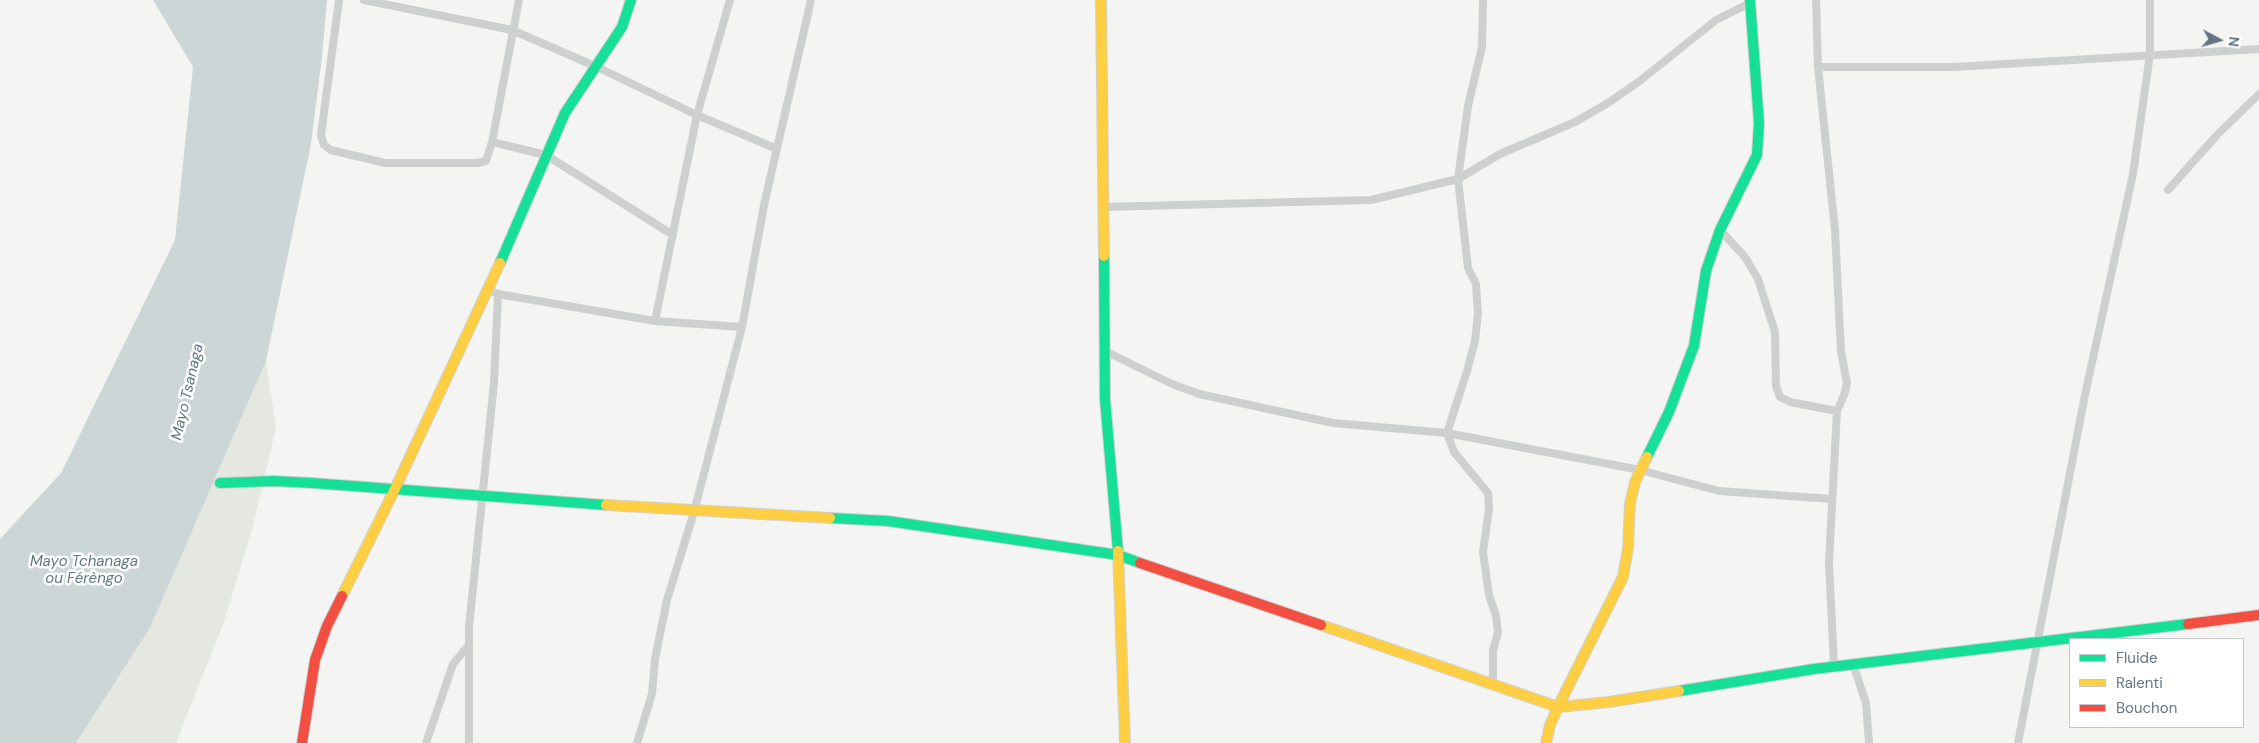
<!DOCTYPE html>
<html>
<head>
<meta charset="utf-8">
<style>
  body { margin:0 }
  #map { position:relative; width:2259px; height:743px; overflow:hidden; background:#f4f5f2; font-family:"DM Sans",sans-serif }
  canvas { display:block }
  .legend { position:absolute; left:2069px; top:638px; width:175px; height:90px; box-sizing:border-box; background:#fff; border:1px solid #c1c8ce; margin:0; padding:6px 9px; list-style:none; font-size:15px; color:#637584 }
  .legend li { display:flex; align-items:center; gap:10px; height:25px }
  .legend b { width:25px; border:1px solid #c1c8ce }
  .north { position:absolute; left:2194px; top:15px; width:50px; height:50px; -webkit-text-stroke:4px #fff; paint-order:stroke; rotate:96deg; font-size:14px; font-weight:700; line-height:20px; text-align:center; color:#637584 }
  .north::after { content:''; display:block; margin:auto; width:18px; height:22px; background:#637584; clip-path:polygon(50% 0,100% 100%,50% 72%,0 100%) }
</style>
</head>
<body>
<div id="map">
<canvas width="2259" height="743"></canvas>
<ul class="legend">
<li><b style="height:6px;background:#16e098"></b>Fluide</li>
<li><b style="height:6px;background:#ffcf43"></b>Ralenti</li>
<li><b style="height:6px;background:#f24e42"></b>Bouchon</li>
</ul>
<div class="north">N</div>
</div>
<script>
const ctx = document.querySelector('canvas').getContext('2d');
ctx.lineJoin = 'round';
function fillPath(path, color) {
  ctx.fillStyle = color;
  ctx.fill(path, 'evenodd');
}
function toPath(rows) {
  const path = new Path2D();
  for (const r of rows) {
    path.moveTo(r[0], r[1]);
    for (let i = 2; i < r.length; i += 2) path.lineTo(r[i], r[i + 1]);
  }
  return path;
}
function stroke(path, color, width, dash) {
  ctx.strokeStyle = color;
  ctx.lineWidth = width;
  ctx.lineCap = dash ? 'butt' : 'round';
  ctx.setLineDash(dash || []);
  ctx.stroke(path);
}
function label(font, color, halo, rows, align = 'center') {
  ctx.font = font + ' "DM Sans",sans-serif';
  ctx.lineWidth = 5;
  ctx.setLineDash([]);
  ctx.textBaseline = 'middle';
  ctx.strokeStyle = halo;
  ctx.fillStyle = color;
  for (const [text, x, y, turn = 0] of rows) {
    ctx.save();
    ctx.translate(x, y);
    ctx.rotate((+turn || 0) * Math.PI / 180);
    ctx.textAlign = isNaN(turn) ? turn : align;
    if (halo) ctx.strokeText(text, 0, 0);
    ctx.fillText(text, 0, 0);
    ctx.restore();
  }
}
fillPath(toPath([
  [266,361,276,428,252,530,223,625,176,743,76,743,150,628]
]), '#e4e8e0');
fillPath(toPath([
  [153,0,327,0,322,57,311,144,266,361,150,628,76,743,0,743,0,539,61,473,175,240,193,67]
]), '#cdd6d7');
const fast = toPath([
  [1104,256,1105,399,1118,551],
  [500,263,565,113,622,27,631,0],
  [1647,457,1669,412,1694,346,1706,271,1720,230,1757,155,1759,123,1750,0],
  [220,483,274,481,312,483,606,505],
  [830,518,888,521,1118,555,1140,563],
  [1679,691,1814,669,2188,624]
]);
const slow = toPath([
  [1101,0,1104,256],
  [606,505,830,518],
  [1118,551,1125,743],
  [342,596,395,489,500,263],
  [1321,625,1558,707,1609,702,1679,691],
  [1546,743,1550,725,1558,707,1623,577,1628,548,1630,504,1635,482,1647,457]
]);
const jam = toPath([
  [1140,563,1321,625],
  [2188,624,2259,615],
  [302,743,315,660,327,626,342,596]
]);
stroke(fast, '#d0d2d2', 12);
stroke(slow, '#d0d2d2', 12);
stroke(jam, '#d0d2d2', 12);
stroke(toPath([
  [339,0,321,135,324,145,331,150,385,163,478,163,486,161,492,142,519,0],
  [364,0,512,30,597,67,697,115,655,321,498,294,488,290],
  [730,0,697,115,777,149],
  [1483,0,1482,47,1468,106,1458,179,1468,268,1476,284,1478,313,1475,341,1467,371,1447,433,1454,452,1488,493,1489,509,1483,552,1489,595,1496,616,1498,632,1493,651,1493,685],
  [1816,0,1818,67,1835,230,1841,352,1847,383,1844,395,1837,411,1829,562,1834,666],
  [1818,67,1954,67,2259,49],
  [492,142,546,155,673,235],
  [2168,190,2217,135,2259,94],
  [1103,207,1371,200,1458,179,1500,154,1575,122,1608,103,1641,80,1716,20,1750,3],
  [1720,230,1745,257,1758,279,1775,332,1776,386,1780,397,1790,402,1837,411],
  [655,321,742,327],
  [1105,351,1172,384,1199,394,1333,423,1447,433,1640,470,1719,491,1832,499],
  [1853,664,1866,703,1869,743],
  [426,743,453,664,469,645],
  [469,743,469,627,494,383,498,294],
  [637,743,652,694,655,659,667,600,694,512,742,327,764,205,811,0],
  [2018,743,2085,395,2133,174,2150,54,2150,0]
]), '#cecfcf', 8);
stroke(fast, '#16e098', 10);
stroke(slow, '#ffcf43', 10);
stroke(jam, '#f24e42', 10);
label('italic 15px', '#5f7781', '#fff', [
  ["Mayo Tsanaga",188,392,-77],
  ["Mayo Tchanaga",84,562],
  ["ou Férèngo",84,579]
]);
</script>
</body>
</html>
